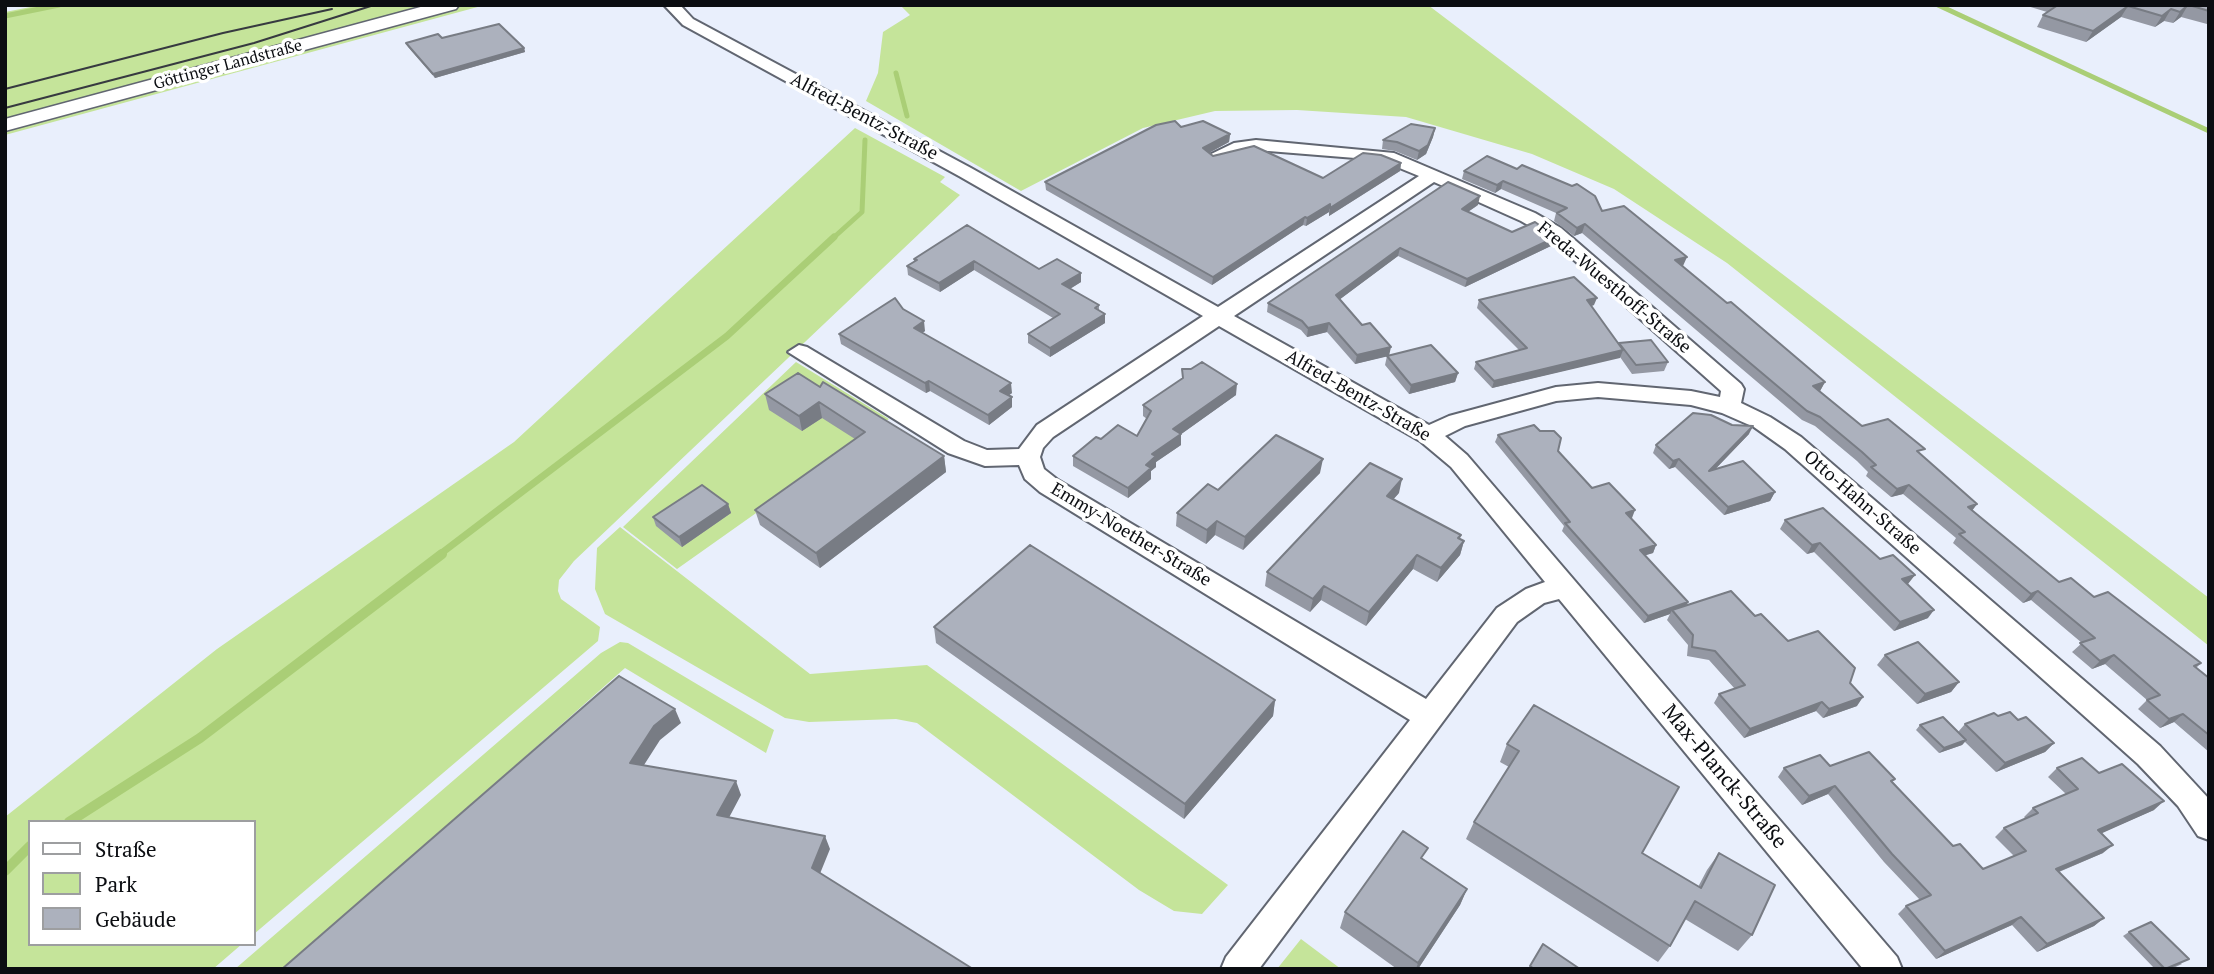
<!DOCTYPE html>
<html>
<head>
<meta charset="utf-8">
<style>
  body { margin:0 }
  #map { position:relative; width:2214px; height:974px; overflow:hidden; background:#e9effc; font-family:"PT Serif",serif }
  canvas { display:block }
  .frame { position:absolute; inset:0; border:7px solid #0b0d11; pointer-events:none }
  .legend { position:absolute; left:28px; top:820px; width:228px; height:126px; box-sizing:border-box; background:#fff; border:2px solid #9d9ea0; margin:0; padding:9px 12px; list-style:none; font-size:21px; color:#0b0d11 }
  .legend li { display:flex; align-items:center; gap:14px; height:35px }
  .legend b { width:35px; border:2px solid #9d9ea0 }
</style>
</head>
<body>
<div id="map">
<canvas width="2214" height="974"></canvas>
<div class="frame"></div>
<ul class="legend">
<li><b style="height:9px;background:#fff"></b>Straße</li>
<li><b style="height:19px;background:#c5e49a"></b>Park</li>
<li><b style="height:19px;background:#acb1bd"></b>Gebäude</li>
</ul>
</div>
<script>
const ctx = document.querySelector('canvas').getContext('2d');
ctx.lineJoin = 'round';
function fillPath(path, color) {
  ctx.fillStyle = color;
  ctx.fill(path, 'evenodd');
}
function toPath(rows) {
  const path = new Path2D();
  for (const r of rows) {
    path.moveTo(r[0], r[1]);
    for (let i = 2; i < r.length; i += 2) path.lineTo(r[i], r[i + 1]);
  }
  return path;
}
function stroke(path, color, width, dash) {
  ctx.strokeStyle = color;
  ctx.lineWidth = width;
  ctx.lineCap = dash ? 'butt' : 'round';
  ctx.setLineDash(dash || []);
  ctx.stroke(path);
}
function label(font, color, halo, rows, align = 'center') {
  ctx.font = font + ' "PT Serif",serif';
  ctx.lineWidth = 7;
  ctx.setLineDash([]);
  ctx.textBaseline = 'middle';
  ctx.strokeStyle = halo;
  ctx.fillStyle = color;
  for (const [text, x, y, turn = 0] of rows) {
    ctx.save();
    ctx.translate(x, y);
    ctx.rotate((+turn || 0) * Math.PI / 180);
    ctx.textAlign = isNaN(turn) ? turn : align;
    if (halo) ctx.strokeText(text, 0, 0);
    ctx.fillText(text, 0, 0);
    ctx.restore();
  }
}
fillPath(toPath([
  [41,5,485,5,5,135,5,12],
  [900,5,1428,5,2209,598,2209,646,1727,263,1614,189,1532,154,1406,117,1297,110,1215,111,1143,128,1021,191,866,101,878,73,883,32,910,15],
  [855,128,945,177,940,182,960,195,574,561,559,580,558,591,561,599,600,627,598,641,254,934,254,822,30,822,30,944,242,944,213,969,5,969,5,817,217,649,514,442],
  [796,362,889,419,677,569,623,527],
  [620,527,810,674,927,665,1228,885,1202,914,1174,911,1139,890,917,723,896,719,809,722,785,718,605,614,595,589,597,548],
  [620,642,628,643,774,730,766,753,625,668,286,969,235,969,601,653],
  [1301,939,1341,969,1277,969]
]), '#c5e49a');
stroke(toPath([
  [1938,5,2209,131],
  [5,16,59,5],
  [896,73,907,116],
  [832,239,862,212,865,140]
]), '#aace76', 5);
stroke(toPath([
  [439,555,727,336,834,237]
]), '#aace76', 7);
stroke(toPath([
  [69,822,200,738,442,554],
  [5,871,30,846]
]), '#aace76', 10);
const minor = toPath([
  [664,5,680,5,693,19,971,168,1218,307,1419,176,1380,160,1256,150,1214,162,1205,157,1234,143,1256,140,1394,153,1535,213,1561,228,1741,384,1744,389,1741,403,1770,417,1801,437,2160,746,2209,799,2209,840,2198,836,2178,806,2138,764,1785,449,1754,427,1722,413,1691,405,1598,397,1556,401,1465,426,1445,436,1467,455,1897,957,1902,969,1863,969,1559,599,1544,603,1517,622,1259,969,1221,969,1226,957,1410,720,1040,492,1025,479,1019,465,985,466,948,453,788,352,799,345,807,347,964,441,987,450,1019,449,1037,425,1203,316,959,176,683,25,664,5],
  [1434,182,1521,221,1547,236,1721,391,1720,397,1691,391,1598,383,1556,387,1449,416,1429,425,1234,316,1434,182],
  [1219,326,1420,441,1451,467,1545,582,1526,589,1497,608,1426,699,1058,480,1044,469,1040,457,1043,448,1053,437,1219,326]
]);
const tertiary = toPath([
  [428,5,459,5,456,9,5,131,5,119,428,5]
]);
stroke(minor, '#616671', 4);
stroke(tertiary, '#616671', 3);
fillPath(minor, '#fff');
fillPath(tertiary, '#fff');
stroke(toPath([
  [5,89,223,33,332,9],
  [5,108,254,43,374,5]
]), '#373a40', 2);
fillPath(toPath([
  [2024,5,2209,5,2209,22,2207,24,2181,17,2173,23,2164,21,2155,27,2121,17,2086,42,2037,27,2043,15,2047,12],
  [442,38,524,48,525,52,435,78,408,47,406,43],
  [1181,127,1230,134,1229,142,1209,153,1213,156,1323,178,1401,163,1400,171,1329,216,1329,212,1306,226,1303,225,1212,285,1046,190,1045,182],
  [1435,128,1433,137,1426,154,1417,160,1395,151,1382,149,1383,140],
  [1487,156,1602,211,1683,266,1682,266,1825,382,1820,391,1862,426,1921,455,1977,504,1972,511,2059,582,2094,597,2201,663,2196,668,2209,678,2209,752,2174,722,2160,728,2138,709,2147,700,2105,664,2092,669,2072,652,2082,643,2031,600,2023,603,1953,543,1956,538,1903,494,1891,497,1866,476,1868,472,1857,461,1815,426,1802,420,1582,233,1574,236,1554,221,1556,213,1501,189,1495,193,1462,179,1464,171],
  [1478,205,1468,212,1512,232,1553,245,1465,287,1398,256,1340,299,1389,355,1458,373,1455,382,1409,394,1385,365,1387,356,1355,364,1327,332,1307,337,1301,330,1267,312,1268,303],
  [967,225,1039,269,1081,282,1070,289,1099,305,1099,310,1105,314,1105,323,1050,357,1028,343,1028,334,1053,318,974,270,940,292,908,275,907,266,914,262,914,259],
  [1479,300,1594,305,1591,306,1619,344,1619,343,1668,362,1664,371,1632,374,1620,357,1492,388,1474,369,1476,362,1519,350,1477,308],
  [903,309,925,331,922,333,1012,393,1009,395,1012,397,1012,407,989,425,930,391,926,393,841,344,839,334],
  [1182,369,1236,395,1181,434,1181,445,1156,462,1156,467,1151,471,1151,479,1128,498,1073,466,1073,456,1101,439,1137,436,1147,419,1143,416,1143,405,1182,379],
  [820,387,944,456,946,472,820,568,760,525,755,510,855,439,822,418,802,431,769,410,765,394],
  [1749,434,1715,469,1775,492,1770,501,1724,515,1675,467,1669,469,1653,453,1656,445],
  [1498,435,1558,451,1592,488,1632,518,1631,518,1656,545,1653,553,1645,555,1688,602,1686,606,1755,616,1788,641,1850,683,1857,706,1823,718,1816,711,1744,738,1714,703,1719,694,1735,689,1709,660,1687,656,1688,645,1667,620,1670,614,1644,623,1562,531,1564,526,1495,442],
  [1320,473,1243,550,1215,535,1206,544,1176,526,1177,513,1218,490],
  [1399,493,1393,500,1461,535,1460,539,1464,541,1460,555,1437,582,1413,569,1366,626,1321,600,1310,612,1265,586,1267,572],
  [728,504,731,513,682,547,656,526,653,517],
  [1785,520,1880,559,1915,575,1907,584,1928,618,1894,631,1814,552,1807,554,1780,529],
  [934,627,1275,700,1273,716,1184,819,936,643],
  [1885,655,1959,682,1951,692,1917,704,1877,665],
  [1534,705,1642,853,1698,887,1707,870,1719,853,1752,935,1738,951,1685,919,1670,946,1658,962,1466,839,1474,822,1509,767,1500,762,1507,744],
  [1998,716,2018,720,2054,743,2045,752,1996,772,1965,742,1962,745,1939,753,1916,730,1920,725,1958,732,1965,724],
  [1830,766,1893,782,1953,846,1983,869,2014,856,1995,837,2004,828,2026,819,2024,817,2033,808,2066,794,2048,777,2057,768,2099,773,2154,810,2101,833,2103,853,2059,872,2104,918,2094,926,2037,952,2012,925,1936,959,1898,914,1906,906,1920,900,1884,862,1828,794,1802,805,1778,777,1784,768],
  [1424,860,1467,889,1460,905,1418,969,1397,969,1340,928,1345,912],
  [2129,932,2182,964,2171,969,2155,969,2123,936]
]), '#9498a3');
fillPath(toPath([
  [2188,5,2181,17,2173,23,2180,12],
  [2128,6,2121,17,2086,42,2093,31],
  [2171,9,2164,21,2155,27,2162,16],
  [524,48,525,52,435,78,433,74],
  [1435,128,1433,137,1426,154,1417,160,1419,151],
  [1230,134,1229,142,1203,156,1203,148],
  [1401,163,1400,171,1329,216,1330,208],
  [1503,181,1501,189,1495,193,1497,185],
  [1480,196,1478,205,1460,217,1462,209],
  [1330,204,1329,212,1306,226,1307,218],
  [1305,217,1303,225,1212,285,1213,277],
  [1585,224,1582,233,1574,236,1577,228],
  [1556,237,1553,245,1465,287,1467,279],
  [1400,248,1398,256,1335,303,1336,295],
  [1687,257,1683,266,1671,269,1675,260],
  [974,261,974,270,940,292,939,283],
  [1081,273,1081,282,1063,293,1062,284],
  [1597,298,1594,305,1585,308,1587,300],
  [1105,314,1105,323,1050,357,1050,348],
  [924,321,925,331,915,338,914,328],
  [1329,323,1327,332,1307,337,1308,328],
  [1391,347,1389,356,1355,364,1357,355],
  [1623,350,1620,358,1492,388,1494,381],
  [1458,373,1455,382,1409,394,1411,385],
  [929,381,930,391,926,393,925,383],
  [1825,382,1820,391,1813,386],
  [1011,383,1012,393,1001,401,1000,391],
  [1237,384,1236,395,1173,440,1173,429],
  [1012,397,1012,407,989,425,988,415],
  [819,402,822,418,802,431,799,416],
  [1753,426,1749,434,1705,480,1709,471],
  [1181,434,1181,445,1156,462,1156,467,1151,471,1151,479,1128,498,1128,488,1146,465,1152,454],
  [944,456,946,472,820,568,816,553],
  [1323,459,1320,473,1243,550,1245,537],
  [1679,459,1675,467,1669,469,1673,461],
  [1402,479,1399,493,1383,510,1387,496],
  [1909,485,1903,494,1891,497,1897,489],
  [1775,492,1770,501,1724,515,1728,507],
  [728,504,731,513,682,547,679,537],
  [1977,504,1970,513,1968,507],
  [1635,510,1632,518,1623,521,1626,513],
  [1217,521,1215,535,1206,544,1207,530],
  [1464,541,1460,555,1437,582,1441,568],
  [1820,543,1814,552,1807,554,1812,545],
  [1656,545,1653,553,1637,558,1640,550],
  [1417,555,1413,569,1366,626,1369,612],
  [1915,575,1908,584,1895,588,1902,579],
  [1324,586,1321,600,1310,612,1313,599],
  [2038,591,2031,600,2023,603,2031,594],
  [1688,602,1684,610,1672,610,1670,614,1644,623,1648,616],
  [1934,610,1928,618,1894,631,1900,622],
  [2114,655,2105,664,2092,669,2100,661],
  [1959,682,1951,692,1917,704,1925,694],
  [1863,697,1857,706,1823,718,1829,709],
  [1275,700,1273,716,1184,819,1185,804],
  [1822,702,1816,711,1744,738,1750,729],
  [675,709,681,723,660,740,637,776,630,763,654,726],
  [2183,714,2174,722,2160,728,2169,719],
  [1966,740,1962,745,1939,753,1944,748],
  [2054,743,2045,752,1996,772,2005,763],
  [736,781,741,795,723,829,717,815],
  [1835,786,1828,794,1802,805,1809,796],
  [2164,801,2154,810,2089,839,2098,830],
  [825,836,830,849,817,881,812,868],
  [2113,845,2103,853,2046,877,2056,869],
  [1467,889,1460,905,1418,969,1416,969,1418,963],
  [2021,917,2012,925,1936,959,1945,951],
  [2104,918,2094,926,2037,952,2047,944]
]), '#787c84');
const building = toPath([
  [2058,5,2188,5,2180,12,2171,9,2162,16,2128,6,2093,31,2043,15,2058,5],
  [2189,5,2209,5,2209,11,2189,5],
  [499,24,524,48,433,74,406,43,438,34,442,38,499,24],
  [1175,121,1181,127,1203,121,1230,134,1203,148,1213,156,1254,146,1323,178,1363,153,1381,155,1401,163,1330,208,1330,204,1307,218,1305,217,1213,277,1045,182,1156,125,1175,121],
  [1411,124,1435,128,1428,145,1419,151,1397,142,1383,140,1411,124],
  [1487,156,1517,169,1522,165,1572,186,1577,184,1595,196,1602,211,1624,206,1687,257,1675,260,1727,303,1731,302,1825,382,1813,386,1862,426,1888,419,1925,449,1917,451,1977,504,1968,507,2059,582,2071,578,2094,597,2108,592,2201,663,2194,666,2209,678,2209,735,2183,714,2169,719,2147,700,2160,695,2114,655,2100,661,2080,643,2095,638,2038,591,2031,594,1959,534,1965,532,1909,485,1897,489,1871,467,1876,465,1862,452,1820,417,1807,411,1585,224,1577,228,1557,213,1567,208,1503,181,1497,185,1464,171,1487,156],
  [1448,182,1480,196,1462,209,1512,232,1535,222,1556,237,1467,279,1400,248,1336,295,1362,325,1370,323,1391,347,1357,355,1329,323,1308,328,1302,321,1268,303,1448,182],
  [967,225,1039,269,1057,259,1081,273,1062,284,1099,305,1095,308,1105,314,1050,348,1028,334,1060,314,974,261,939,283,907,266,917,260,914,259,967,225],
  [1574,277,1597,298,1587,300,1623,350,1494,381,1476,362,1527,348,1479,300,1574,277],
  [895,298,903,309,924,321,914,328,1011,383,1000,391,1012,397,988,415,929,381,925,383,839,334,895,298],
  [1651,340,1668,362,1636,365,1619,343,1651,340],
  [1431,345,1458,373,1411,385,1387,356,1431,345],
  [1202,362,1237,384,1173,429,1181,434,1152,454,1156,456,1146,465,1151,468,1128,488,1073,456,1096,437,1101,439,1118,425,1137,436,1151,411,1143,405,1183,378,1182,369,1191,369,1202,362],
  [798,373,820,387,823,382,944,456,816,553,755,510,865,432,819,402,799,416,765,394,798,373],
  [1693,413,1711,415,1732,425,1753,426,1709,471,1743,461,1775,492,1728,507,1679,459,1673,461,1656,445,1693,413],
  [1534,425,1540,431,1554,431,1561,438,1558,451,1592,488,1609,483,1635,510,1626,513,1656,545,1640,550,1688,602,1648,616,1565,523,1570,522,1498,435,1534,425],
  [1276,435,1323,459,1245,537,1217,521,1207,530,1177,513,1208,484,1218,490,1276,435],
  [1370,463,1402,479,1387,496,1461,535,1458,538,1464,541,1441,568,1417,555,1369,612,1324,586,1313,599,1267,572,1370,463],
  [702,485,728,504,679,537,653,517,702,485],
  [1823,508,1880,559,1893,555,1915,575,1902,579,1934,610,1900,622,1820,543,1812,545,1785,520,1823,508],
  [1030,545,1275,700,1185,804,934,627,1030,545],
  [1731,591,1755,616,1761,614,1788,641,1818,631,1855,668,1850,683,1863,697,1829,709,1822,702,1750,729,1719,694,1745,685,1715,651,1692,647,1693,635,1672,610,1731,591],
  [1918,642,1959,682,1925,694,1885,655,1918,642],
  [619,676,675,709,654,726,630,763,736,781,717,815,825,836,812,868,973,969,282,969,619,676],
  [1534,705,1679,787,1642,853,1701,888,1719,853,1775,885,1752,935,1695,901,1670,946,1474,822,1519,751,1507,744,1534,705],
  [2010,712,2018,720,2026,717,2054,743,2005,763,1965,724,1994,713,1998,716,2010,712],
  [1943,717,1966,740,1944,748,1920,725,1943,717],
  [1869,752,1895,779,1891,781,1953,846,1960,844,1983,869,2026,851,2004,828,2038,813,2033,808,2078,789,2057,768,2082,758,2099,773,2122,764,2164,801,2098,830,2113,845,2056,869,2104,918,2047,944,2021,917,1945,951,1906,906,1931,895,1892,854,1835,786,1809,796,1784,768,1820,755,1830,766,1869,752],
  [1403,831,1428,848,1421,858,1467,889,1418,963,1345,912,1403,831],
  [2151,922,2189,959,2165,969,2129,932,2151,922],
  [1543,944,1580,969,1534,969,1530,966,1543,944]
]);
fillPath(building, '#acb1bd');
stroke(building, '#787c84', 2);
label('16px', '#0b0d11', '#fff', [
  ["Göttinger Landstraße",228,65,-15]
]);
label('18px', '#0b0d11', '#fff', [
  ["Alfred-Bentz-Straße",864,117,28],
  ["Freda-Wuesthoff-Straße",1614,288,40],
  ["Alfred-Bentz-Straße",1358,396,30],
  ["Otto-Hahn-Straße",1862,503,41],
  ["Emmy-Noether-Straße",1131,535,31]
]);
label('21px', '#0b0d11', '#fff', [
  ["Max-Planck-Straße",1724,777,50]
]);
</script>
</body>
</html>
